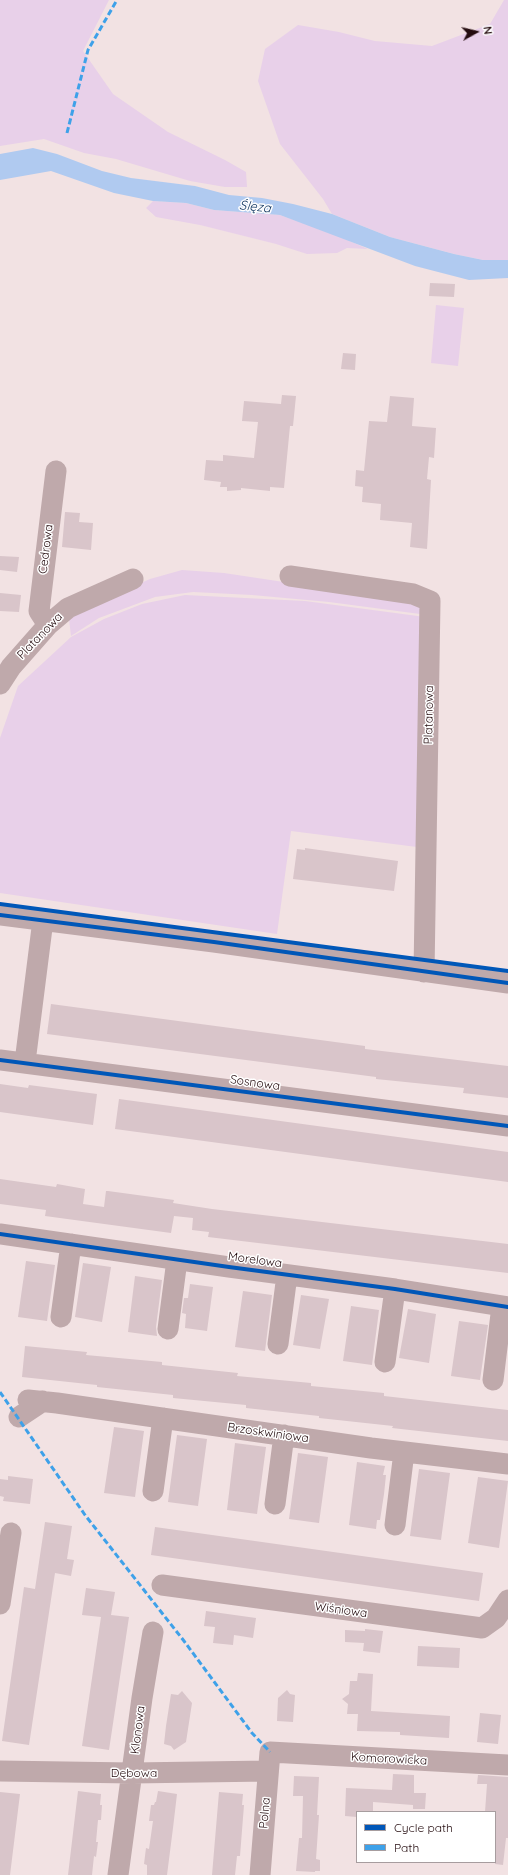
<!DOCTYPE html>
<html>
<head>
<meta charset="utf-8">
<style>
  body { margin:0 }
  #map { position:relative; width:508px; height:1875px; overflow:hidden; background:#f2e2e3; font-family:Quicksand,sans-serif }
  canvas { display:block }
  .legend { position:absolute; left:356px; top:1811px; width:140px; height:52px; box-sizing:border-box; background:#fff; border:1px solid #a79d9f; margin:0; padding:5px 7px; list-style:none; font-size:12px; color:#230b0e }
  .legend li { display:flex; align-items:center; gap:8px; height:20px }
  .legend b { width:20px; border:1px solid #a79d9f }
  .north { position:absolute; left:456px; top:12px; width:40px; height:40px; -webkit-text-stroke:3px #fff; paint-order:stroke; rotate:82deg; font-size:11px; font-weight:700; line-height:16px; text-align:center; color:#230b0e }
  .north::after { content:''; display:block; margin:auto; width:14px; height:18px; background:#230b0e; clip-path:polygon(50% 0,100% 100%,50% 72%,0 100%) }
</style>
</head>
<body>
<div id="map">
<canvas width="508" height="1875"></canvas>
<ul class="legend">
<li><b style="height:5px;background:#0057b8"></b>Cycle path</li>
<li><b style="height:5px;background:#3ea1e9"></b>Path</li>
</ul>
<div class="north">N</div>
</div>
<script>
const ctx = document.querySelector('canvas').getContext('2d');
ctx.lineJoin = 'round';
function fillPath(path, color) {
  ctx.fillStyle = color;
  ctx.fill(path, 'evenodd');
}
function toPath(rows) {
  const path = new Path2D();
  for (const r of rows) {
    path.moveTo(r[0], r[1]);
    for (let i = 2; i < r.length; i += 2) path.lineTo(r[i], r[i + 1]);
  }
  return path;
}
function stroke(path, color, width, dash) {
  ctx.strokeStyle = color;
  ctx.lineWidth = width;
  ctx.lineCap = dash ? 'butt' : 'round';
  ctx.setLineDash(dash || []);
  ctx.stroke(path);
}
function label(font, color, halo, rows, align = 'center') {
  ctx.font = font + ' Quicksand,sans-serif';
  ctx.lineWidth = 3;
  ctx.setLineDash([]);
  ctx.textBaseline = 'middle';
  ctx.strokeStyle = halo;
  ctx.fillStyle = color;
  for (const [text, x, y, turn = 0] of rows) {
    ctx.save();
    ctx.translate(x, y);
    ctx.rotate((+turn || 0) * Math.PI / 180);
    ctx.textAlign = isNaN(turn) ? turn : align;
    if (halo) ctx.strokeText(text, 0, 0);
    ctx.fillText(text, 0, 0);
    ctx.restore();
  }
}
fillPath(toPath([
  [0,0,109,0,83,51,113,94,168,132,225,160,246,172,247,187,225,187,190,181,116,159,84,153,44,139,0,146],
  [504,0,508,0,508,260,483,260,454,254,390,237,332,214,323,199,280,144,258,81,265,49,298,25,339,32,375,41,432,46,490,24],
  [153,201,186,203,214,210,280,215,331,233,368,249,347,248,337,253,307,254,276,244,200,225,156,217,146,208],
  [436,305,464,308,458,366,431,363],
  [182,570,224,573,337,590,422,601,420,614,329,602,252,595,193,592,155,597,99,618,71,636,69,619,82,609,150,579],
  [185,595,305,601,425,617,417,847,291,831,277,934,0,893,0,738,18,686,71,637,104,619,142,604]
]), '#e8d0e9');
fillPath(toPath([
  [33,148,57,154,102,171,131,178,195,186,229,195,262,198,293,204,332,214,390,237,454,254,483,260,508,260,508,278,469,280,415,266,280,215,214,210,186,203,153,201,114,193,51,171,0,180,0,154]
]), '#b0caf0');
fillPath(toPath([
  [430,283,455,284,454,297,429,296],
  [343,353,356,354,355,370,341,369],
  [282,395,296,396,293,426,290,426,284,488,270,487,270,491,241,488,241,490,227,491,227,487,220,487,221,482,204,480,206,460,223,461,223,455,254,458,258,422,242,421,244,401,281,404],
  [390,396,414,398,412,426,436,428,434,458,429,457,427,479,431,480,427,549,410,547,412,523,380,520,381,504,362,502,363,487,355,486,356,470,364,471,369,421,387,422],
  [65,512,80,513,79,522,93,523,91,550,62,547],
  [0,556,19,557,17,572,0,570],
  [0,593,21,595,19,612,0,611],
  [305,848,398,861,394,891,293,879,297,849,305,850],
  [51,1004,365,1046,365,1049,508,1066,508,1098,463,1093,464,1088,376,1079,376,1077,47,1034],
  [0,1084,28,1088,29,1085,97,1094,93,1125,0,1112],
  [119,1099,508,1152,508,1182,115,1129],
  [0,1179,56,1187,57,1184,85,1189,83,1204,104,1207,106,1191,108,1191,174,1200,173,1203,212,1209,508,1244,508,1273,208,1237,209,1232,192,1230,193,1218,174,1216,171,1233,45,1216,46,1210,0,1204],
  [26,1261,55,1265,47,1321,18,1317],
  [83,1263,111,1267,102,1322,75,1317],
  [135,1276,162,1280,156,1327,157,1336,128,1332],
  [190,1284,213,1287,207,1331,185,1328,186,1314,182,1313,184,1298,188,1298],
  [243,1291,272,1295,265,1351,235,1347],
  [301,1295,329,1299,320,1349,293,1345],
  [351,1306,379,1310,372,1365,343,1361],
  [408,1309,436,1314,429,1363,399,1358],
  [459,1321,488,1325,480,1380,451,1376],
  [25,1346,87,1352,86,1355,162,1362,162,1365,238,1373,237,1376,311,1383,311,1386,384,1393,384,1396,508,1410,508,1441,392,1428,393,1426,319,1418,319,1416,246,1408,246,1405,173,1398,173,1395,97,1387,97,1385,22,1377],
  [114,1427,144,1431,135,1497,104,1493],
  [177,1435,207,1439,198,1506,168,1502],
  [235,1443,266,1447,257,1514,227,1510],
  [298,1453,328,1457,319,1523,289,1519],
  [357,1462,385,1466,383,1475,386,1475,384,1494,380,1520,377,1520,376,1529,349,1525],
  [419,1469,450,1473,441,1540,410,1536],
  [8,1476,33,1479,30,1504,3,1501,4,1497,0,1496,0,1479,8,1480],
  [478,1477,508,1481,499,1548,468,1543],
  [45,1522,72,1526,67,1559,74,1560,71,1576,55,1573,29,1745,2,1741,24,1587,35,1589],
  [155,1527,483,1573,479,1601,151,1555],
  [86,1588,115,1592,111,1615,129,1617,109,1750,82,1746,101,1617,82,1615],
  [206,1611,256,1618,253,1638,234,1635,233,1645,213,1643,215,1627,204,1626],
  [365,1629,383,1631,380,1653,363,1651,364,1643,345,1642,345,1630,365,1631],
  [418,1646,460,1648,459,1668,417,1666],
  [358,1673,373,1674,371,1711,450,1716,449,1738,400,1735,400,1732,357,1731,358,1714,347,1714,348,1704,342,1699,349,1694,350,1681,357,1681],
  [287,1690,290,1694,295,1695,293,1722,277,1721,278,1698],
  [182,1691,192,1703,186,1742,174,1750,171,1746,164,1744,166,1726,171,1694,178,1695],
  [480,1713,501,1715,498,1744,477,1742],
  [393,1774,414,1775,414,1793,426,1793,425,1809,413,1809,413,1805,373,1802,373,1812,357,1812,357,1817,345,1816,346,1788,392,1790],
  [478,1775,508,1777,508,1838,506,1838,503,1865,495,1864,495,1812,485,1812,487,1784,477,1784],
  [294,1776,319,1777,317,1815,319,1815,316,1859,320,1860,320,1871,315,1871,315,1872,296,1871,299,1838,302,1838,303,1796,293,1796],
  [78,1791,101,1794,100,1805,102,1805,101,1820,98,1820,96,1842,98,1842,96,1857,94,1856,92,1875,68,1875],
  [158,1791,177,1794,173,1828,167,1875,147,1875,147,1865,144,1864,146,1848,149,1849,153,1821,149,1821,151,1805,154,1805,155,1802,156,1802],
  [0,1792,20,1794,10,1875,0,1875],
  [219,1792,243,1794,242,1805,244,1805,240,1856,237,1856,235,1875,212,1875]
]), '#d9c5ca');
stroke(toPath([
  [290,576,413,594,430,601,424,972],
  [48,625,39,611,56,471],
  [0,684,11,667,48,625,68,608,133,579],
  [0,915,214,942,508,983],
  [0,1060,508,1126],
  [25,1062,43,920],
  [0,1234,229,1267,395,1289,508,1307],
  [61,1317,71,1244],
  [168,1329,177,1260],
  [278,1344,287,1275],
  [385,1362,395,1289],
  [493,1380,502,1306],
  [28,1400,57,1403,371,1448,508,1464],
  [19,1417,43,1401],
  [153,1491,163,1418],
  [275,1504,284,1435],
  [395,1525,404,1452],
  [162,1585,482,1628,496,1618,508,1600],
  [0,1604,11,1533],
  [0,1771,132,1773,268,1771],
  [118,1875,142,1698,153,1632],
  [260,1875,270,1752,508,1765]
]), '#bfa9ab', 21);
stroke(toPath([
  [67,133,88,50,117,0],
  [0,1392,85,1515,184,1641,252,1733,270,1752]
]), '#3ea1e9', 3, [6, 3]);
stroke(toPath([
  [0,904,508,971],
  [0,915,214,942,508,983],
  [0,1060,508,1126],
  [0,1234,229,1267,395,1289,508,1307]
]), '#0057b8', 4);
label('12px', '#230b0e', '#fff', [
  ["Cedrowa",46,549,-83],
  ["Platanowa",40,636,-46],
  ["Platanowa",429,715,-89],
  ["Sosnowa",255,1083,8],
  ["Morelowa",255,1260,8],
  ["Brzoskwiniowa",268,1433,8],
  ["Wiśniowa",341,1610,8],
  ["Klonowa",138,1730,-83],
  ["Komorowicka",389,1759,3],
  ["Dębowa",134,1773],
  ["Polna",265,1813,-85]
]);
label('italic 13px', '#153a64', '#fff', [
  ["Ślęza",255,207,6]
]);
</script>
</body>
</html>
